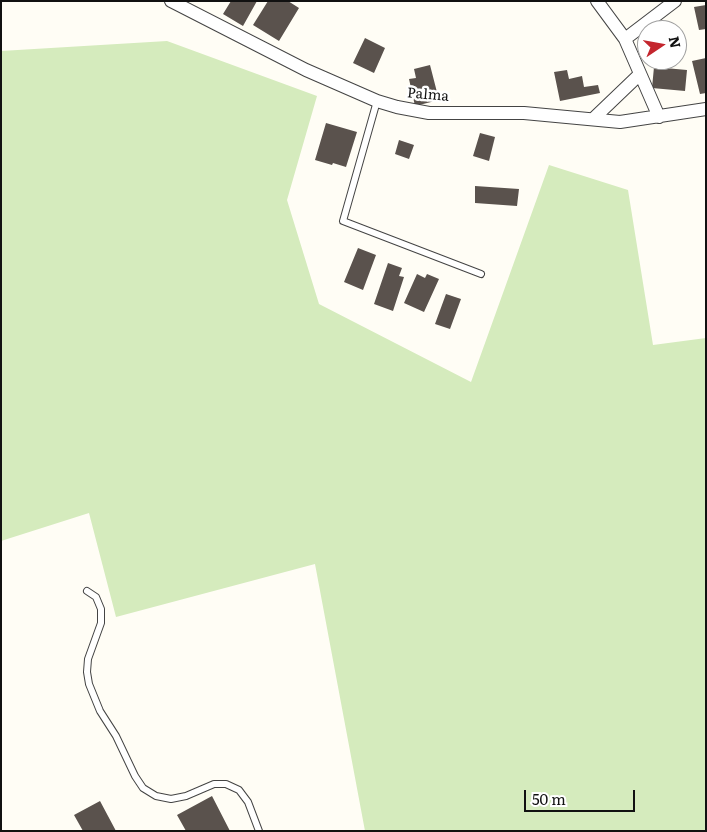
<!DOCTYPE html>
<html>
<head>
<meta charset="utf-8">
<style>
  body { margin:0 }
  #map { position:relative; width:707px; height:832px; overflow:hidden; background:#fffdf5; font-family:Literata,serif }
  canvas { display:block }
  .frame { position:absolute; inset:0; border:2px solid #111; pointer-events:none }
  .north { position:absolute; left:637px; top:20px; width:50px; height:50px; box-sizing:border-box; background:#fff; border:1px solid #a0a0a0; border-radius:50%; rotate:78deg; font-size:14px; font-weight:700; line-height:20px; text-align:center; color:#111 }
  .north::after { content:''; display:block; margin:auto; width:18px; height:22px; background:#c4262e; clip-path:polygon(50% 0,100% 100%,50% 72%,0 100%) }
  .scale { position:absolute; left:524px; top:790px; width:111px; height:22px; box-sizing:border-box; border:2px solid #111; border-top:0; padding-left:6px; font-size:15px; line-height:18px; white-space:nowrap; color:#111; -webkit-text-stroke:4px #fff; paint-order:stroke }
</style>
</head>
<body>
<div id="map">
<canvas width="707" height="832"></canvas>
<div class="frame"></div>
<div class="north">N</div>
<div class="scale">50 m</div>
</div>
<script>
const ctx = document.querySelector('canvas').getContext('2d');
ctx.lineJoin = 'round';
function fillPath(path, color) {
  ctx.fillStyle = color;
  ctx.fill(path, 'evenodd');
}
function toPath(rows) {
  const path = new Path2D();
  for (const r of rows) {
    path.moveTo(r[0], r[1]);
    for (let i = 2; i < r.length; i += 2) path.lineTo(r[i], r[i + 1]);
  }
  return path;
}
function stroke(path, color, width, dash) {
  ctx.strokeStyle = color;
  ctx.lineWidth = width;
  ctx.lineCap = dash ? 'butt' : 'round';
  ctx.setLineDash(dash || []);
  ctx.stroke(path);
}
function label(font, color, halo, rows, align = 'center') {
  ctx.font = font + ' Literata,serif';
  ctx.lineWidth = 5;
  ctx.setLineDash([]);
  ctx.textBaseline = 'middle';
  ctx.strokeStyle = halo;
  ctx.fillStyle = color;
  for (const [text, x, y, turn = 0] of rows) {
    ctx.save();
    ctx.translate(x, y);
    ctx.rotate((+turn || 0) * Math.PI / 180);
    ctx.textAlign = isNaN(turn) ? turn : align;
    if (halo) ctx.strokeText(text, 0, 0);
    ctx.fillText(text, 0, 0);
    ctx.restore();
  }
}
fillPath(toPath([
  [167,41,317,96,287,200,319,304,471,382,549,165,628,190,653,345,706,338,706,831,365,831,315,564,116,617,89,513,1,541,1,51]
]), '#d5ebbd');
fillPath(toPath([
  [231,1,257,1,243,26,223,14],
  [268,1,288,1,299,8,279,41,253,25],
  [706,5,706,29,699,30,694,7],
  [365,38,385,48,374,73,353,63],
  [706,58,706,93,700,94,692,61],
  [430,65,439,100,415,106,409,79,416,78,414,69],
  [654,67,687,70,685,91,652,88],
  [567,70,569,79,582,76,584,87,598,85,600,93,560,101,554,72],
  [326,123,357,132,346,167,333,163,332,165,315,160],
  [480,133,495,137,489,161,473,156],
  [399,140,414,145,409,159,395,154],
  [475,186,519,189,517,206,475,203],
  [358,248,376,255,363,290,344,282],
  [388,263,402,268,399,276,404,277,393,311,374,304],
  [417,274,425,278,427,274,439,279,424,312,404,303],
  [446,294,461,299,450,329,435,324],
  [212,796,230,831,186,831,177,815],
  [100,801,116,831,83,831,74,815]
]), '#5a524d');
const lane = toPath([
  [377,101,343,221,481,274],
  [87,591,96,597,101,609,101,623,88,659,87,672,89,684,100,711,116,736,135,776,143,788,156,796,171,799,186,796,214,784,226,784,239,790,248,802,259,831]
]);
const street = toPath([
  [171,1,306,70,377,101,397,107,429,113,524,113,620,122,706,109],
  [597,1,625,39,659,117],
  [625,39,675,1],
  [593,119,640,74]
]);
stroke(lane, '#444', 8);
stroke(street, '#444', 14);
stroke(lane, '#fff', 6);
stroke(street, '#fff', 12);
label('14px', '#111', '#fff', [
  ["Palma",428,95,5]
]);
</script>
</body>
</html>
